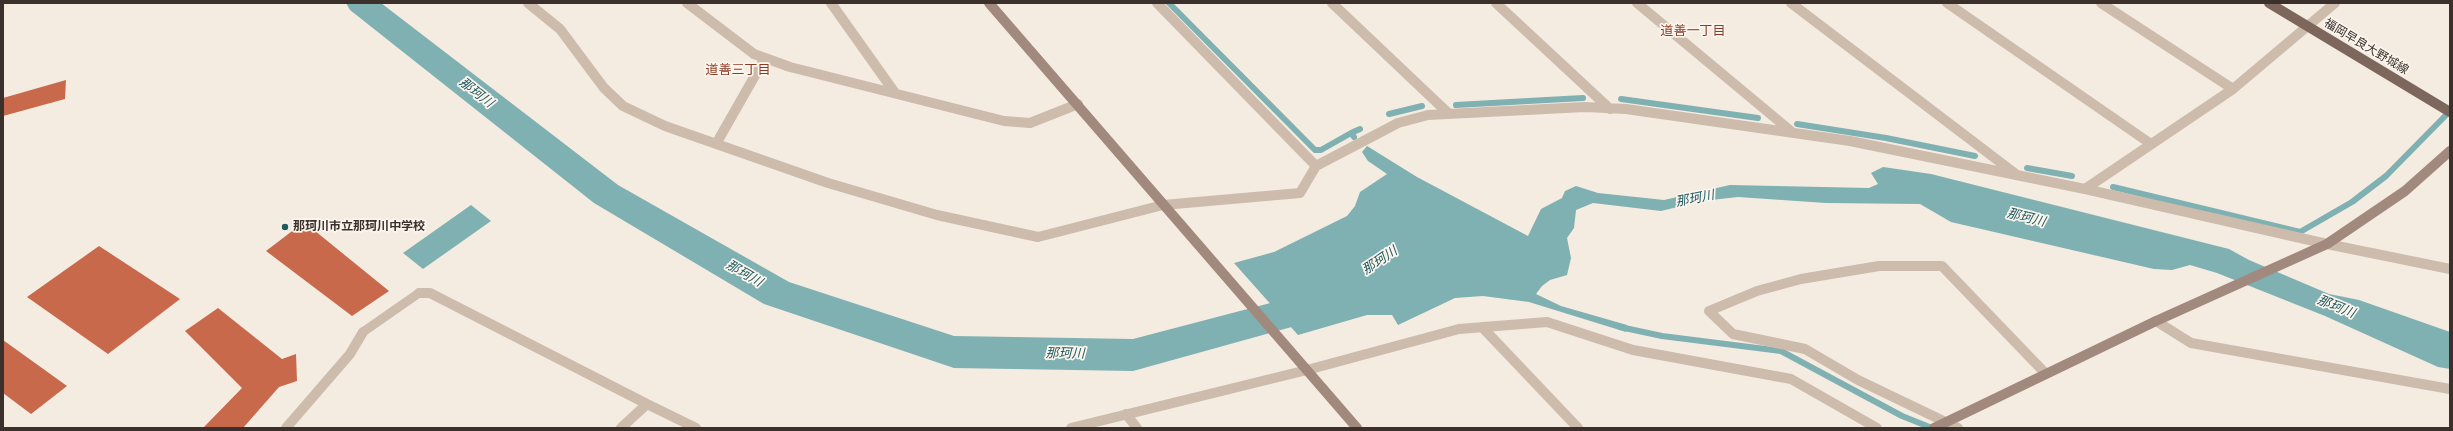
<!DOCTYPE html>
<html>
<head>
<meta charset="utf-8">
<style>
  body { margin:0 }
  #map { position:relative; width:2453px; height:431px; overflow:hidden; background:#f4ebe1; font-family:"Archivo Narrow",sans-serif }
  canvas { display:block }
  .frame { position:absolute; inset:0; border:4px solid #3b302b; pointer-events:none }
</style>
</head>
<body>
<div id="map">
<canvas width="2453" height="431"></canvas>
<div class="frame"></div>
</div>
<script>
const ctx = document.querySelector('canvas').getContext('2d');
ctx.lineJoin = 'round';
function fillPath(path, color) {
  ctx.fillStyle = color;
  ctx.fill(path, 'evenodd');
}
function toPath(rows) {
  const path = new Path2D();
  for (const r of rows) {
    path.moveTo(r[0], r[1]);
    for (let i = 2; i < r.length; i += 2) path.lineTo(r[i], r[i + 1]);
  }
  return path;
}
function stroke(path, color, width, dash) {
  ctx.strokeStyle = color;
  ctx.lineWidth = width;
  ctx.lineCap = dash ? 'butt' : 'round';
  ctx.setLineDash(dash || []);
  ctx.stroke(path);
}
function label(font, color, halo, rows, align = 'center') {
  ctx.font = font + ' "Archivo Narrow","Noto Sans JP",sans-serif';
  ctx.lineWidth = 3.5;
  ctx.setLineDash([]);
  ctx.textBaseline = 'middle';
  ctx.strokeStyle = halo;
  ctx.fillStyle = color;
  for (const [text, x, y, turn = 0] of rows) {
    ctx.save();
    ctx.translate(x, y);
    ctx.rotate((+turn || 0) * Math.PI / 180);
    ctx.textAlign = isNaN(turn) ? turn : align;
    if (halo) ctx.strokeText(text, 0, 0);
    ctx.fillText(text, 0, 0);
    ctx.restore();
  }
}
fillPath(toPath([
  [1367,146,1417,177,1528,236,1541,209,1562,198,1565,191,1576,186,1598,193,1664,200,1730,185,1869,188,1878,184,1871,173,1883,167,1931,174,2229,249,2249,260,2329,294,2359,300,2450,332,2450,369,2438,367,2325,316,2217,273,2190,265,2172,270,2154,269,1951,222,1920,204,1826,203,1738,197,1702,201,1661,211,1593,203,1576,210,1574,228,1567,238,1571,258,1567,275,1550,280,1542,286,1536,294,1561,306,1627,325,1626,332,1529,302,1483,296,1455,298,1398,325,1392,315,1367,315,1298,335,1234,263,1274,252,1347,216,1355,206,1360,192,1387,174,1368,161,1362,152],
  [471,205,491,221,423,269,403,253]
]), '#7fb0b2');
stroke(toPath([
  [1169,3,1315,150,1321,150,1351,133,1354,137],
  [1621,99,1758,118],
  [1456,105,1583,98],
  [1389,114,1422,106],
  [1797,124,1886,138,1975,156],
  [1351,133,1360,129],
  [2027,168,2072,176],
  [2113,187,2300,232,2352,202,2386,176,2450,111],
  [1620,327,1662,336,1781,351,1902,416,1932,428]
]), '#7fb0b2', 6);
fillPath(toPath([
  [346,3,381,3,618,185,789,282,954,336,1133,339,1301,295,1325,283,1338,287,1343,298,1338,309,1324,318,1133,371,954,368,764,304,594,203,350,10,346,3]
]), '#7fb0b2');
fillPath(toPath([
  [66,80,65,99,3,116,3,98],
  [304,222,389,291,352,316,266,251],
  [99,246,180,299,108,354,27,297],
  [218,308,282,359,296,354,297,381,279,387,243,428,203,428,242,388,185,331],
  [3,340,67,386,31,414,3,393]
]), '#c8694b');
stroke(toPath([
  [363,332,419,293]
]), '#cdbbac', 9);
stroke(toPath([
  [528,3,560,29,604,88,623,106,665,126,828,183,937,215,1038,237,1163,205,1300,193,1316,166,1398,123,1428,115,1585,107,1626,109,1850,141,2085,189,2327,244,2450,269],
  [687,3,754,54,790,67,1004,121,1030,123,1078,104],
  [831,3,895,93],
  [1157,3,1316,166],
  [1332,3,1448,113],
  [1496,3,1610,109],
  [1637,3,1792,132],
  [1791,3,2017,175],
  [1947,3,2151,144],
  [2101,3,2233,89],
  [716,144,765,58],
  [2085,189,2233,89,2335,3],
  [419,293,430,293,647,404,621,428],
  [2156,321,2191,343,2450,389],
  [1482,327,1578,428],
  [647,404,696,428],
  [1126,414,1137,428],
  [286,428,350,354,363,332],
  [1071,428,1307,370,1459,329,1547,322,1633,350,1791,379,1877,428],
  [1958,428,1858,380,1805,349,1733,334,1709,311,1757,291,1801,279,1879,266,1942,266,2046,374]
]), '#cdbbac', 10);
stroke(toPath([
  [989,3,1357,428],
  [1934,428,2156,321,2327,244,2405,191,2450,151]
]), '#a18a7d', 10);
stroke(toPath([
  [2269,3,2450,112]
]), '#7d675c', 10);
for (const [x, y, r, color] of [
  [285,227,4,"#1f5a5e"]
]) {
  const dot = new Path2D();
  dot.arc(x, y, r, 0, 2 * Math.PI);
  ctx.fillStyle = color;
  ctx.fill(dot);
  stroke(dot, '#fbf5ee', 1.5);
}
label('12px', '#3b302b', '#fbf5ee', [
  ["福岡早良大野城線",2366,47,31]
]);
label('bold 12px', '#3b302b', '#fbf5ee', [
  ["那珂川市立那珂川中学校",293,227]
], 'left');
label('13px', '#8c3b22', '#fbf5ee', [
  ["道善一丁目",1693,32],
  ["道善三丁目",738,71]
]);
label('italic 13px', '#1f5a5e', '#fbf5ee', [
  ["那珂川",476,93,38],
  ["那珂川",1695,199,-11],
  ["那珂川",2026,218,14],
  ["那珂川",1380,261,-34],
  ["那珂川",744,274,30],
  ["那珂川",2336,307,22],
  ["那珂川",1065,354,1]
]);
</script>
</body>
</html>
